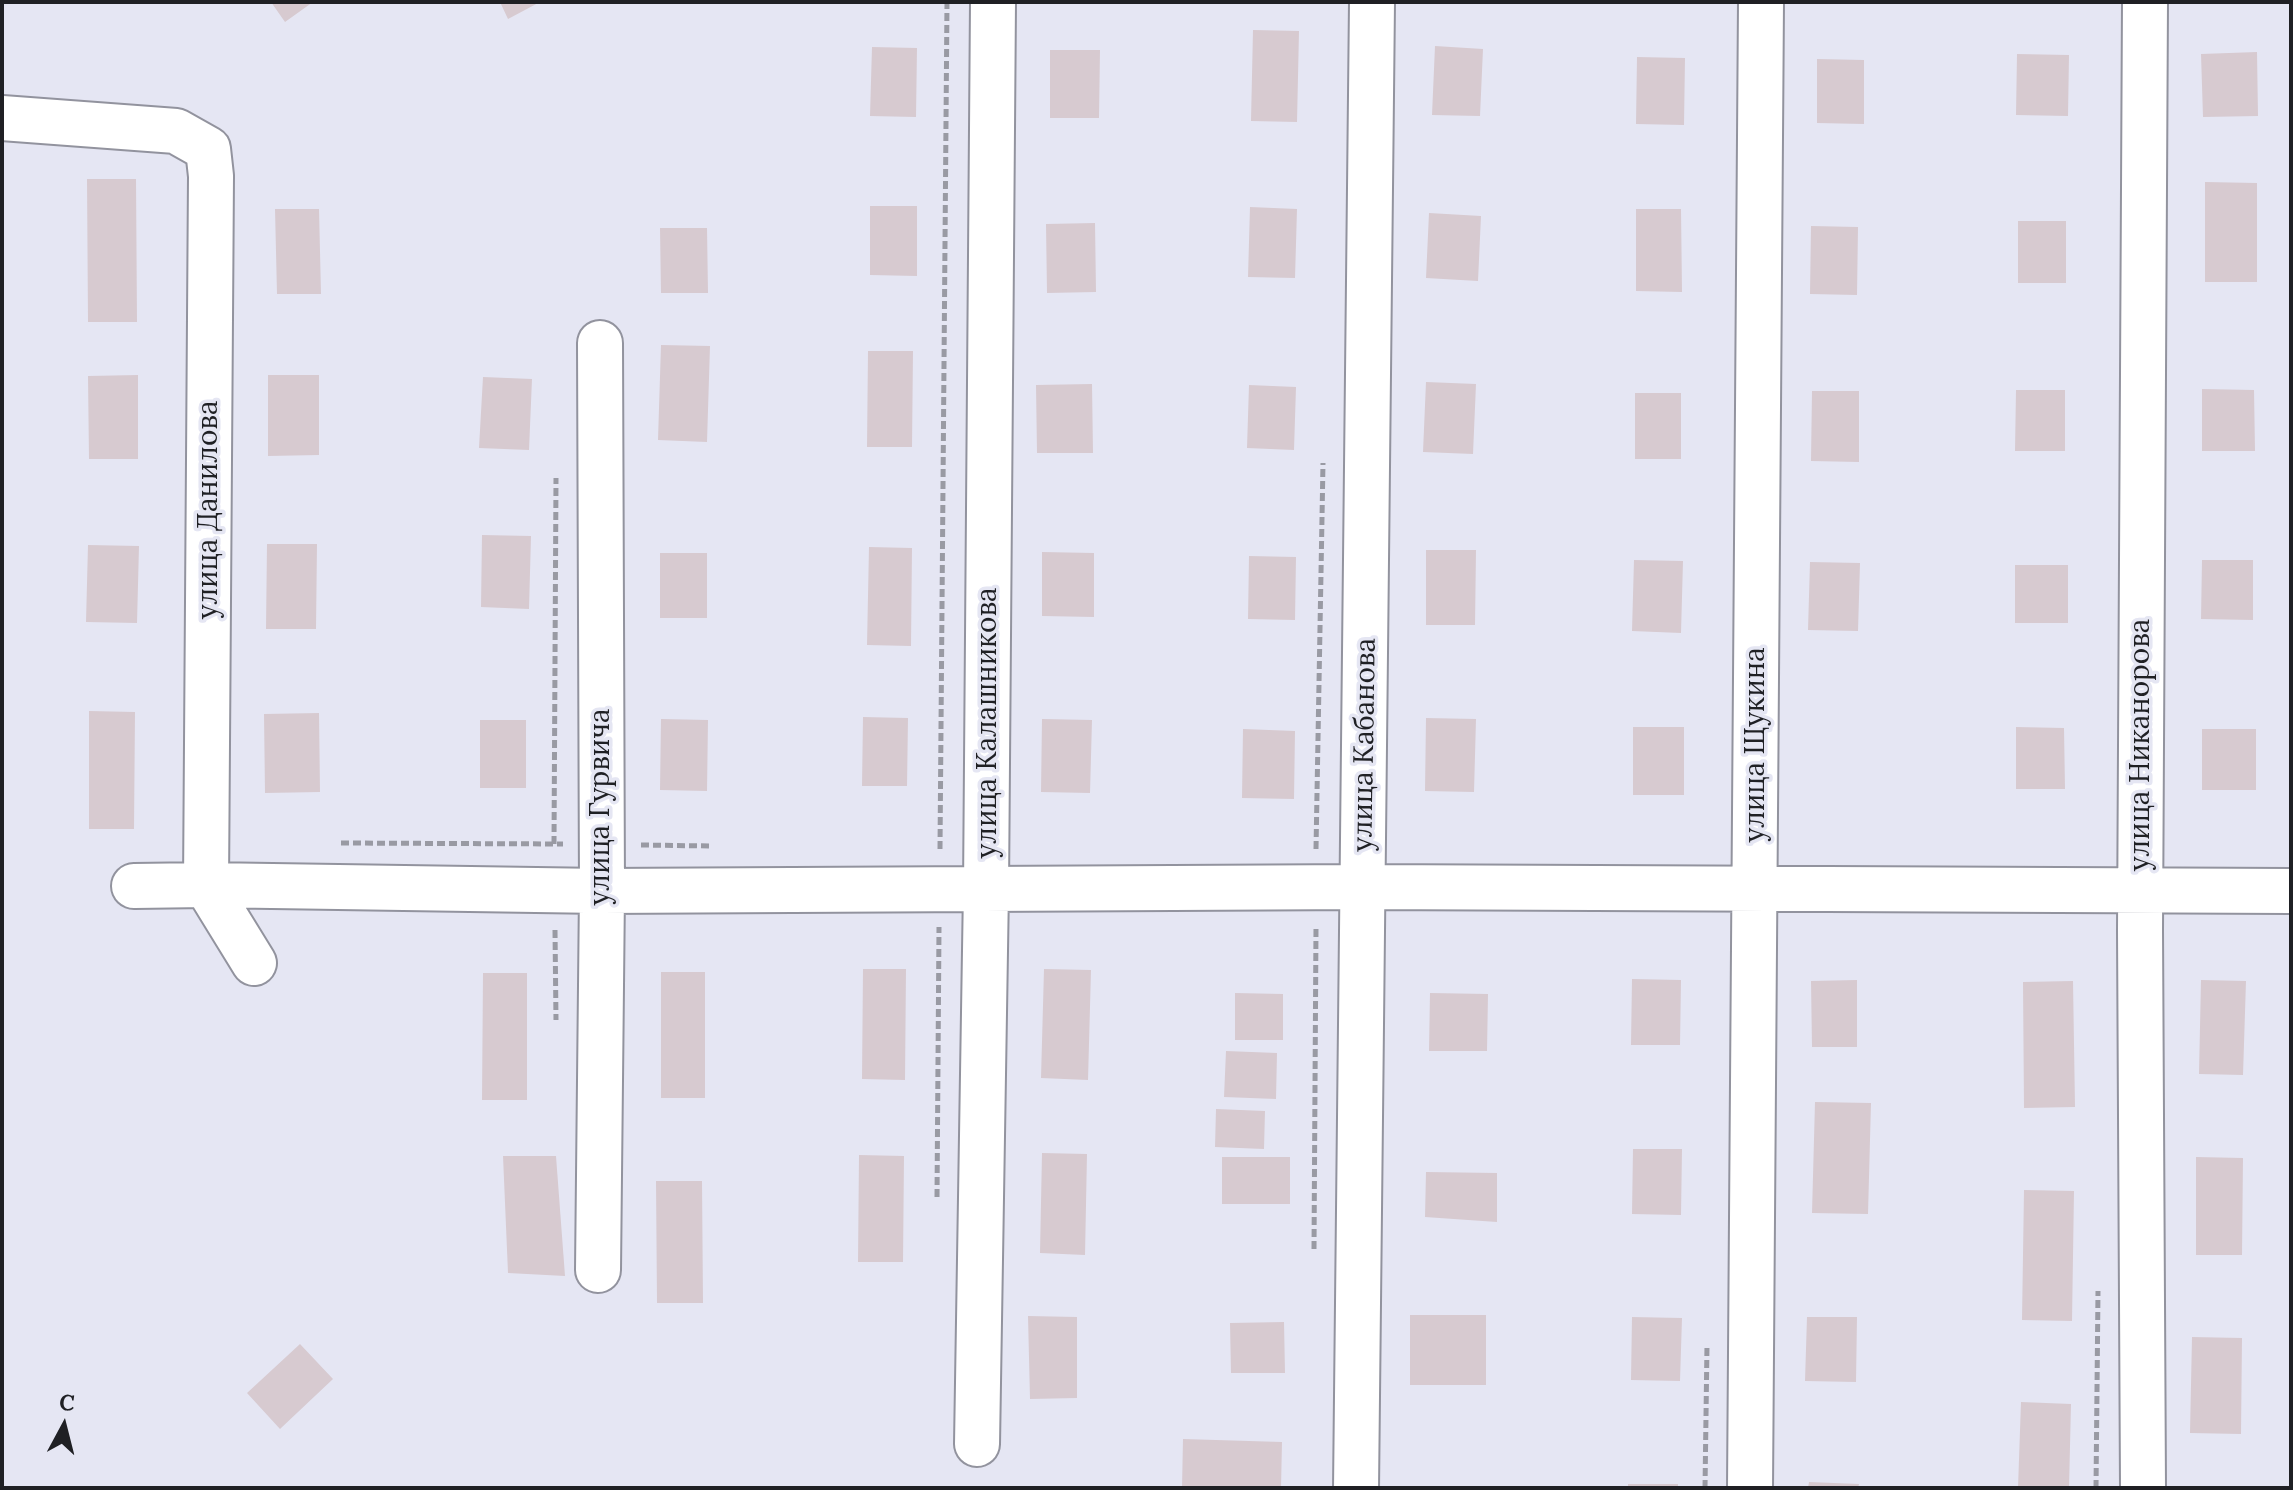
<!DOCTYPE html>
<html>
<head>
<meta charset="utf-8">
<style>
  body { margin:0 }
  #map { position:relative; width:2293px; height:1490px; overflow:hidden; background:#e5e6f3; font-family:Lora,serif }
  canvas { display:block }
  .frame { position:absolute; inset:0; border:4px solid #1f2024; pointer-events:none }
  .north { position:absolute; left:24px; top:1386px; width:80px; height:80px; -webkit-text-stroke:6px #e5e6f3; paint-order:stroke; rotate:7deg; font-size:22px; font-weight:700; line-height:32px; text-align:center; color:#1f2024 }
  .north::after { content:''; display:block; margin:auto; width:28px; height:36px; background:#1f2024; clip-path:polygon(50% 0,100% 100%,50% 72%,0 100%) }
</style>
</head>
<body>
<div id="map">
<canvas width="2293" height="1490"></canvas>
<div class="frame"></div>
<div class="north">С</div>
</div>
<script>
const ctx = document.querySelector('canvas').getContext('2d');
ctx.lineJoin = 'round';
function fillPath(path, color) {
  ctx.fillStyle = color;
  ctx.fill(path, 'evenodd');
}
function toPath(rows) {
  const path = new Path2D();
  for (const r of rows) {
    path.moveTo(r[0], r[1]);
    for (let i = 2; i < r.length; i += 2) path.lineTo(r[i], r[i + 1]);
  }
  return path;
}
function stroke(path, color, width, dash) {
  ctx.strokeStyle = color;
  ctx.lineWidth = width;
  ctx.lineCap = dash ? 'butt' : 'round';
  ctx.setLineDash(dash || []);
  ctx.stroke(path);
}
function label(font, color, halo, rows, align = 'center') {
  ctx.font = font + ' Lora,serif';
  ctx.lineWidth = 7;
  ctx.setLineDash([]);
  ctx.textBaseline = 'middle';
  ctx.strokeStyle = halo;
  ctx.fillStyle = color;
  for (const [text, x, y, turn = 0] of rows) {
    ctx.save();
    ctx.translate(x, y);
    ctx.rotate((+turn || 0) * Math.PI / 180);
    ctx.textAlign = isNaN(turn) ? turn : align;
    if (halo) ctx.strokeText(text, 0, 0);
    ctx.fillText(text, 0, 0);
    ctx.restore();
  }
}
fillPath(toPath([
  [271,2,313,2,285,22],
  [500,2,540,2,508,19],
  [1253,30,1299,31,1297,122,1251,121],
  [1435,46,1483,49,1480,116,1432,115],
  [872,47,917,48,916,117,870,116],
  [1050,50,1100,50,1099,118,1050,118],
  [2257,52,2258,116,2203,117,2201,54],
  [2017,54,2069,55,2068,116,2016,115],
  [1637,57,1685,58,1684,125,1636,124],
  [1817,59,1864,60,1864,124,1817,123],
  [87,179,136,179,137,322,88,322],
  [2205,182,2257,183,2257,282,2205,282],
  [870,206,917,206,917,276,870,275],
  [1250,207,1297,209,1295,278,1248,277],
  [275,209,319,209,321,294,277,294],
  [1636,209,1681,209,1682,292,1636,291],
  [1429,213,1481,216,1478,281,1426,278],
  [2018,221,2066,221,2066,283,2018,283],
  [1095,223,1096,292,1047,293,1046,224],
  [1811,226,1858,227,1857,295,1810,294],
  [660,228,707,228,708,293,661,293],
  [661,345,710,346,707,442,658,440],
  [868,351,913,351,912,447,867,447],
  [138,375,138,459,89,459,88,376],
  [268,375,319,375,319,455,268,456],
  [483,377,532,379,529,450,479,448],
  [1426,382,1476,384,1473,454,1423,452],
  [1092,384,1093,453,1037,453,1036,385],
  [1249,385,1296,387,1294,450,1247,448],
  [2202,389,2254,390,2255,451,2202,451],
  [2016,390,2065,390,2065,451,2015,451],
  [1812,391,1859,391,1859,462,1811,461],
  [1635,393,1681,393,1681,459,1635,459],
  [482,535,531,536,529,609,481,607],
  [267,544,317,544,316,629,266,629],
  [88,545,139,546,137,623,86,622],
  [869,547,912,548,911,646,867,645],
  [1426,550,1476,550,1475,625,1426,625],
  [1042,552,1094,553,1094,617,1042,616],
  [660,553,707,553,707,618,660,618],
  [1249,556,1296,557,1295,620,1248,619],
  [1634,560,1683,561,1681,633,1632,631],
  [2202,560,2253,560,2253,620,2201,619],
  [1810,562,1860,563,1858,631,1808,630],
  [2015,565,2068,565,2068,623,2015,623],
  [89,711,135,712,134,829,89,829],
  [319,713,320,792,265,793,264,714],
  [863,717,908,718,907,786,862,786],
  [1426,718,1476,719,1474,792,1425,791],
  [661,719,708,720,707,791,660,790],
  [1042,719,1092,720,1090,793,1041,792],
  [480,720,526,720,526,788,480,788],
  [1633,727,1684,727,1684,795,1633,795],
  [2016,727,2064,728,2065,789,2016,789],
  [1243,729,1295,731,1294,799,1242,798],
  [2202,729,2256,729,2256,790,2202,790],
  [863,969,906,969,905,1080,862,1079],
  [1044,969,1091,970,1088,1080,1041,1078],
  [661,972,705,972,705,1098,661,1098],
  [483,973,527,973,527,1100,482,1100],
  [1632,979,1681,980,1680,1045,1631,1045],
  [1857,980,1857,1047,1812,1047,1811,981],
  [2201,980,2246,981,2243,1075,2199,1074],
  [2073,981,2075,1107,2024,1108,2023,982],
  [1235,993,1283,994,1283,1040,1235,1040],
  [1430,993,1488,994,1487,1051,1429,1051],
  [1226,1051,1277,1053,1276,1099,1224,1097],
  [1815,1102,1871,1103,1868,1214,1812,1213],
  [1216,1109,1265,1111,1264,1149,1215,1147],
  [1633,1149,1682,1149,1681,1215,1632,1214],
  [1042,1153,1087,1154,1085,1255,1040,1253],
  [859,1155,904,1156,903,1262,858,1262],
  [503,1156,556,1156,565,1276,508,1273],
  [1222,1157,1290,1157,1290,1204,1222,1204],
  [2196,1157,2243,1158,2242,1255,2196,1255],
  [1426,1172,1497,1173,1497,1222,1425,1217],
  [656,1181,702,1181,703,1303,657,1303],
  [2024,1190,2074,1191,2072,1321,2022,1320],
  [1410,1315,1486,1315,1486,1385,1410,1385],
  [1028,1316,1077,1317,1077,1398,1030,1399],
  [1632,1317,1682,1318,1680,1381,1631,1380],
  [1807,1317,1857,1317,1856,1382,1805,1381],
  [1284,1322,1285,1373,1231,1373,1230,1323],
  [2192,1337,2242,1338,2241,1434,2190,1433],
  [300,1344,333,1379,280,1429,247,1393],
  [2021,1402,2071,1404,2069,1488,2018,1488],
  [1183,1439,1282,1442,1281,1488,1182,1488],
  [1809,1482,1859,1484,1858,1488,1808,1488],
  [1628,1484,1678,1484,1678,1488,1628,1488]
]), '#d7cad0');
const minor = toPath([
  [2,118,176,131,208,149,211,176,206,885,602,891,1363,887,2291,891],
  [134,886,206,885,254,963],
  [598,1270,602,891,600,343],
  [977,1444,986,889,993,2],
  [1356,1488,1372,2],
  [1750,1488,1761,2],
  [2143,1488,2140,930,2145,2]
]);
stroke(minor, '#92939e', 48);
stroke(toPath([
  [341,843,563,844],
  [554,844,556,478],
  [641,845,711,846],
  [940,849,947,2],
  [1316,849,1323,463],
  [555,930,556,1020],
  [937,1197,939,927],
  [1314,1249,1316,927],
  [1705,1488,1707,1345],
  [2096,1488,2098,1291]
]), '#999aa3', 5, [8, 4]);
stroke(minor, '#fff', 44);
label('28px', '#1f2024', '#e5e6f3', [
  ["улица Данилова",209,510,-90],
  ["улица Калашникова",988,723,-90],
  ["улица Кабанова",1365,745,-89],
  ["улица Щукина",1756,745,-90],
  ["улица Никанорова",2141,745,-90],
  ["улица Гурвича",601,807,-90]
]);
</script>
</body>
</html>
